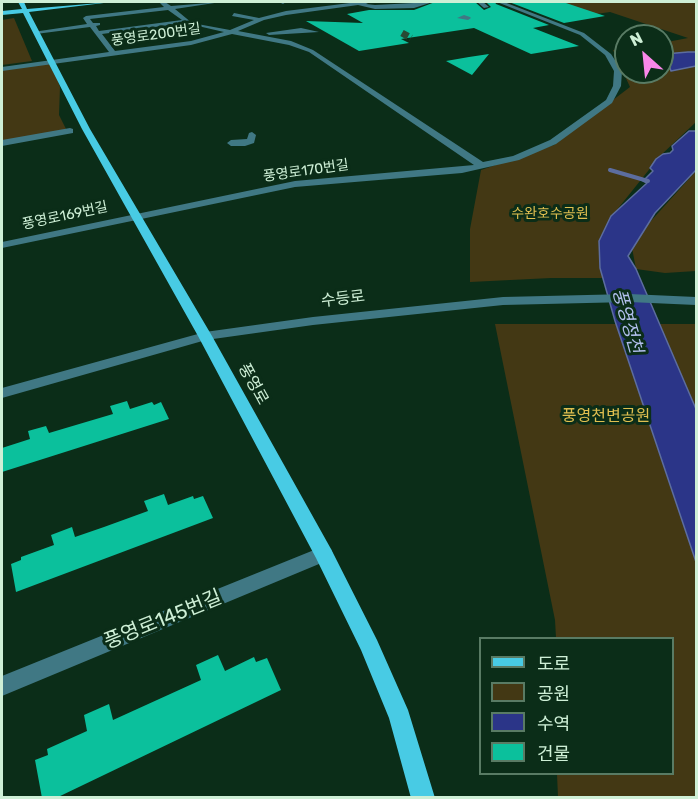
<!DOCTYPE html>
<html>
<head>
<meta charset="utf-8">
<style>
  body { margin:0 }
  #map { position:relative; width:698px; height:799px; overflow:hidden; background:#0b2d18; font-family:Rubik,"Noto Sans KR",sans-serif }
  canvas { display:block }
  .frame { position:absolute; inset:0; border:3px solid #ceefd6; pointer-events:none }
  .legend { position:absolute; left:479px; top:637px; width:195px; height:138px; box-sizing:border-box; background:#0b2d18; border:2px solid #597b64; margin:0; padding:8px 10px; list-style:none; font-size:18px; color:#ceefd6 }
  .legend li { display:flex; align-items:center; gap:12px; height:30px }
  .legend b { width:30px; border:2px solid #597b64 }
  .north { position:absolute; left:614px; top:24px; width:60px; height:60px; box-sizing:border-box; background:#0b2d18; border:2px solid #597b64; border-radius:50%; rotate:333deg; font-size:16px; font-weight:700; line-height:24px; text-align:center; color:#ceefd6 }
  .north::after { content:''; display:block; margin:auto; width:21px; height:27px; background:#f987e9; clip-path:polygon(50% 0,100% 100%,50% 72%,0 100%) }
</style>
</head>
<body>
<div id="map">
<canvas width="698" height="799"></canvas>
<div class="frame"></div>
<ul class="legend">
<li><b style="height:8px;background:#48cbe4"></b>도로</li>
<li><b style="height:16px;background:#433814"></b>공원</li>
<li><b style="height:16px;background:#2b3588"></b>수역</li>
<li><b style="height:16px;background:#0bc09c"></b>건물</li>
</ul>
<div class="north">N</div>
</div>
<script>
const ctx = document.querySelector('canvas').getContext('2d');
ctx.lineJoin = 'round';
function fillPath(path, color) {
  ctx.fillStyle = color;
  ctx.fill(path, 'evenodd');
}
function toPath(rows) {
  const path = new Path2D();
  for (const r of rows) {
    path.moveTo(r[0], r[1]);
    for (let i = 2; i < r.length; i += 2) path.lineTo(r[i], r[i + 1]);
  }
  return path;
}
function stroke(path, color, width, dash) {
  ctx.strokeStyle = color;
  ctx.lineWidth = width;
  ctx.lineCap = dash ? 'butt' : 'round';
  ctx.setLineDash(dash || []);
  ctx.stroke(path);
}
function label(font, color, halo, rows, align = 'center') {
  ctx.font = font + ' Rubik,"Noto Sans KR",sans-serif';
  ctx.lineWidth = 6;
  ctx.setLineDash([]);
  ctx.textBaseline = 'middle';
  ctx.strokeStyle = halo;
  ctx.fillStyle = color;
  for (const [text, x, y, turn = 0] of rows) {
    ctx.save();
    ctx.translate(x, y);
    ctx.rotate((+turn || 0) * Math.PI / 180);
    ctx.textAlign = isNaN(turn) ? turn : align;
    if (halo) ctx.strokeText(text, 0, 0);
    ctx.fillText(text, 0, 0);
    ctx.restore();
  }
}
fillPath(toPath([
  [561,2,696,2,696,122,660,156,616,211,603,278,551,278,470,282,470,229,481,170,554,145,630,87,613,50,626,48,626,72,662,72,662,43,688,38,610,12,596,14],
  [14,18,32,61,2,65,2,20],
  [51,62,60,87,59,115,67,131,2,142,2,67],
  [696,171,696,271,665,273,636,269,632,248,650,222],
  [495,324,696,324,696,797,558,797,557,774,672,774,672,638,556,638,555,620]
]), '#433814');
const water = toPath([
  [688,52,696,52,696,66,671,71,665,54,688,52],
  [689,131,696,131,696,170,655,213,628,256,636,269,696,409,696,562,615,321,600,268,599,241,611,216,647,183,643,181,653,171,650,168,656,159,663,154,670,153,673,150,672,146,689,131]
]);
fillPath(water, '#2b3588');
stroke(water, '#5c6d9f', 1.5);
stroke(toPath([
  [610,170,648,181]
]), '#5c6d9f', 4);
fillPath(toPath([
  [435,2,475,2,484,10,491,7,486,2,495,2,496,4,549,25,533,28,579,46,531,54,474,28,401,39,409,43,359,51,306,21,363,23,347,14,369,10,414,10],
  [509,2,563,2,605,16,564,23],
  [489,54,472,75,446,61,469,57],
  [127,401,130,409,152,402,154,405,161,402,169,419,2,472,2,448,30,439,28,431,46,426,49,433,86,422,113,414,110,406],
  [164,494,168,505,193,496,194,499,203,496,213,518,16,592,11,564,21,560,21,557,54,545,51,535,72,527,75,537,104,527,148,511,144,501],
  [218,655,225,671,254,657,256,662,267,658,281,690,56,798,42,798,35,760,48,755,47,749,87,731,84,715,109,704,113,720,201,680,196,665]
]), '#0bc09c');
stroke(toPath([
  [402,33,411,38]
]), '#284a34', 7, [7, 3]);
fillPath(toPath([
  [159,2,165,2,171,6,221,2,175,9,192,23,230,30,254,20,232,16,234,13,259,18,286,11,358,2,370,2,366,4,375,5,433,2,414,8,375,9,358,5,286,15,264,20,238,31,291,41,313,50,483,162,513,156,550,140,606,100,613,86,614,71,605,55,580,35,497,2,504,2,584,33,611,54,622,71,621,86,612,103,556,144,519,160,462,173,295,187,2,248,2,242,295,181,474,165,309,52,289,45,232,34,191,45,2,71,2,67,109,52,90,27,36,34,33,32,87,24,83,18,86,16,164,7,159,2],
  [168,10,182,20,99,31,96,26,100,25,100,23,93,23,90,19,168,10],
  [185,23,224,32,191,41,115,51,102,34,185,23],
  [279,2,286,2,283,4,279,2],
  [477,2,483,2,489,7,484,8,477,2],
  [464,15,470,17,471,18,468,20,457,18,464,15],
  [301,28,319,32,269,35,266,33,301,28],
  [70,128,73,129,73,133,2,146,2,140,70,128],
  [252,132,256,135,254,143,245,146,231,146,227,143,231,140,247,139,249,133,252,132],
  [629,294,696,297,696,305,629,302,503,305,313,325,206,340,2,398,2,388,205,332,313,317,503,297,629,294],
  [324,546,331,549,333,554,331,559,2,696,2,676,324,546]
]), '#407884');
fillPath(toPath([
  [18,2,24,2,27,9,112,2,29,12,90,129,212,336,331,549,377,640,408,710,435,798,411,798,389,718,361,650,316,558,198,336,82,129,23,13,2,15,2,11,22,9,18,2]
]), '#48cbe4');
label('14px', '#ceefd6', '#0b2d18', [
  ["풍영로200번길",156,35,-8],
  ["풍영로170번길",306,171,-8],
  ["풍영로169번길",65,216,-12]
]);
label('14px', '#e0bf50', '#0b2d18', [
  ["수완호수공원",550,214]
]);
label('16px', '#ceefd6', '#0b2d18', [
  ["수등로",343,299,-7],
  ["풍영로",253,384,61]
]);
label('16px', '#e0bf50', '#0b2d18', [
  ["풍영천변공원",606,416]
]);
label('italic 18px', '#b2bfed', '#0b2d18', [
  ["풍영정천",627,321,74]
]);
label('20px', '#ceefd6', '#0b2d18', [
  ["풍영로145번길",163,620,-22]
]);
</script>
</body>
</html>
